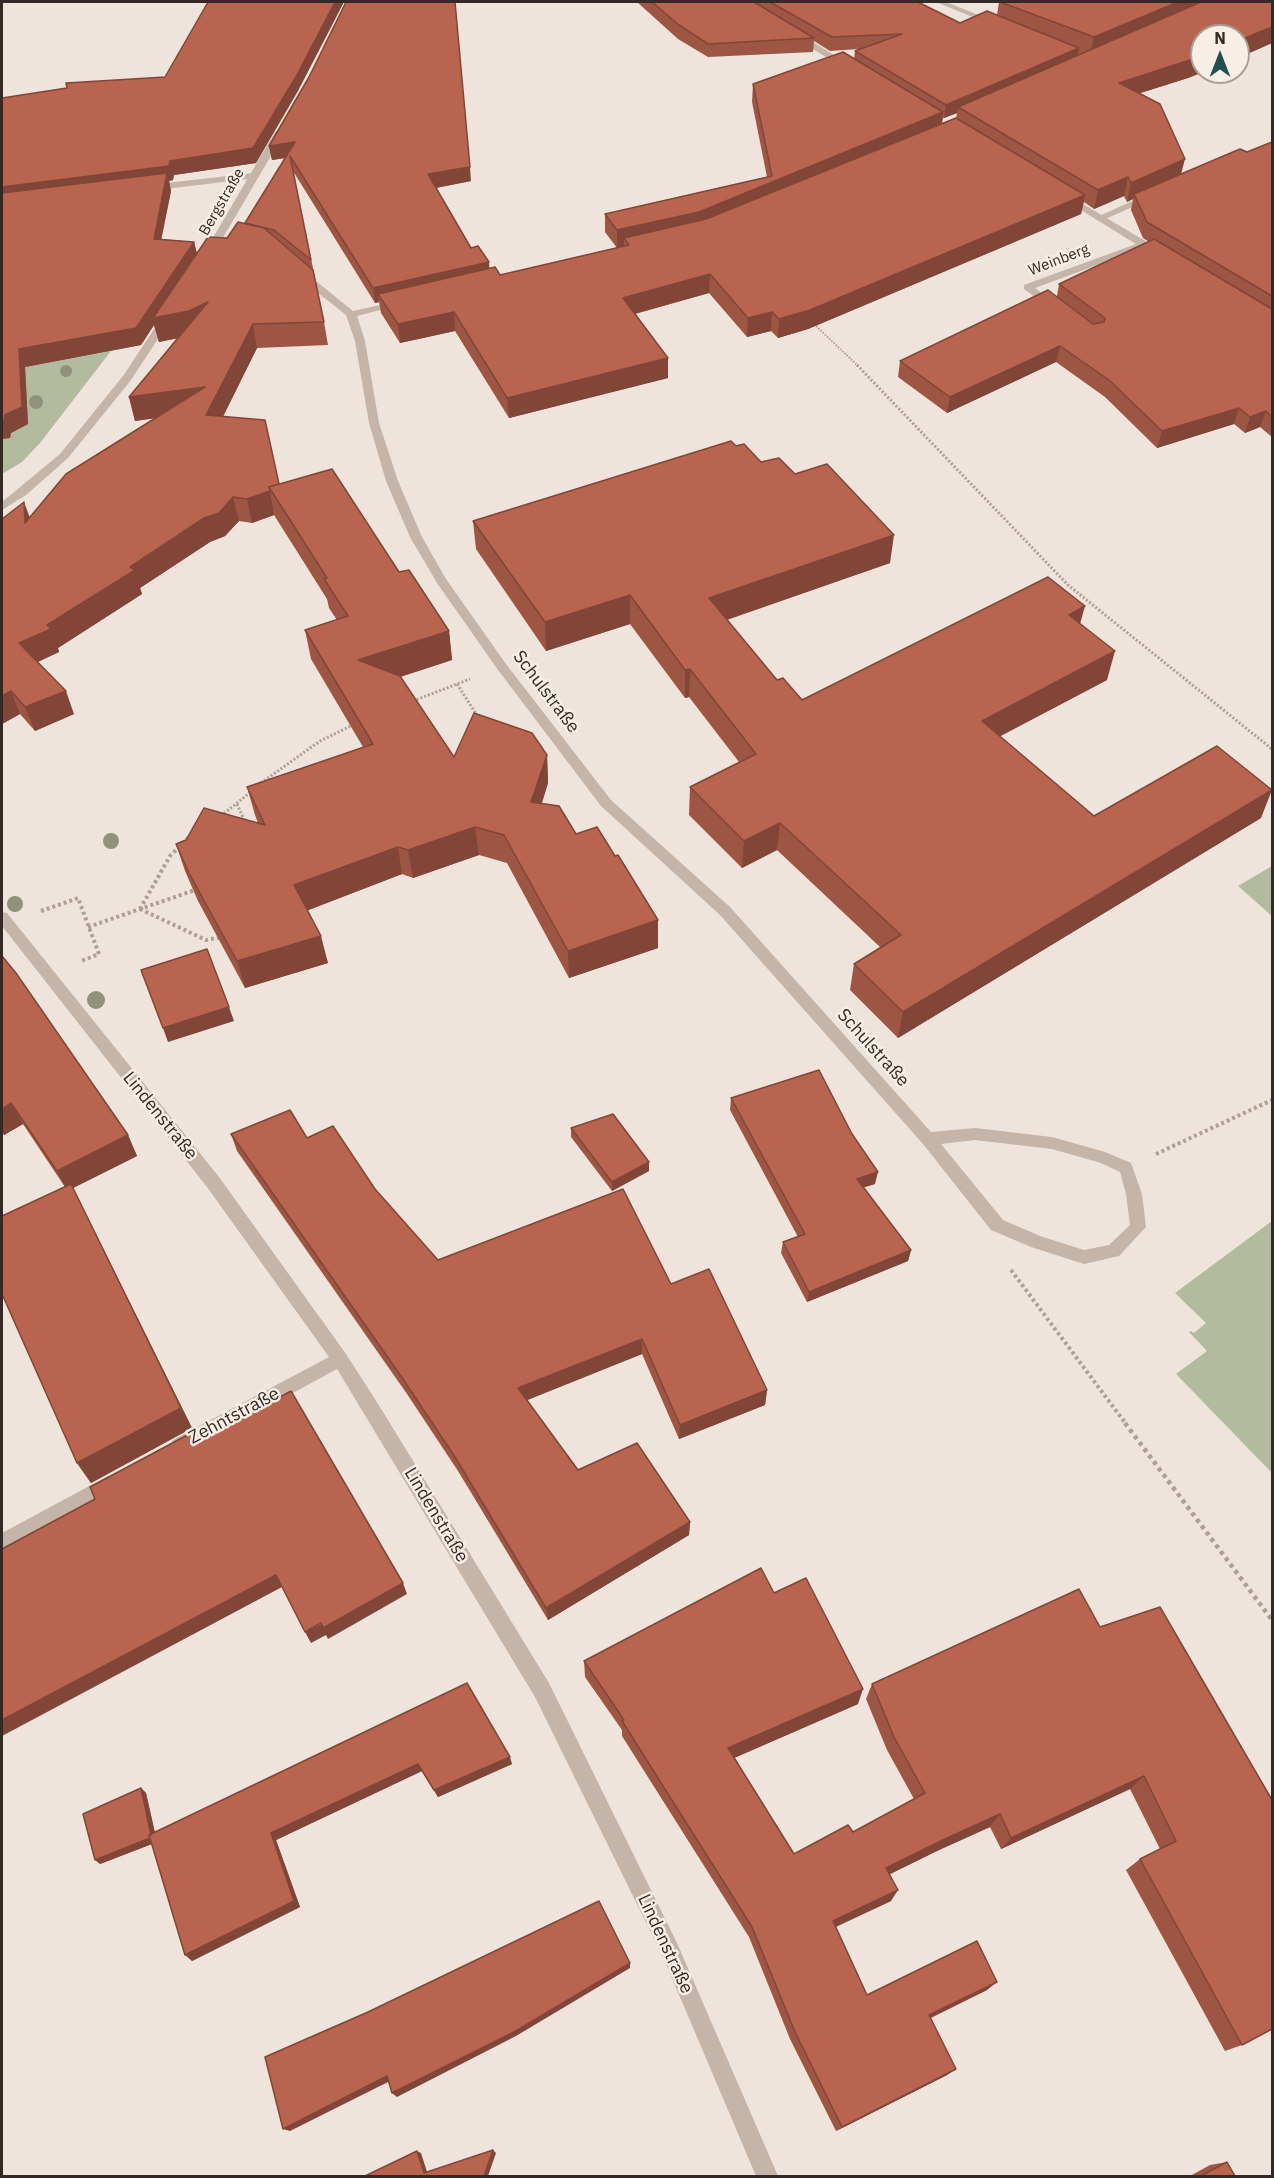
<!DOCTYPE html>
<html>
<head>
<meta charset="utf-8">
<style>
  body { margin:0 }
  #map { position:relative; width:1274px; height:2178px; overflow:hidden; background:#eee4db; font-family:"IBM Plex Sans",sans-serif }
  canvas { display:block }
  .frame { position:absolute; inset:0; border:3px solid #332a27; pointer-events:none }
  .north { position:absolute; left:1190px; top:24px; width:60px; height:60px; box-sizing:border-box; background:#f7eee6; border:2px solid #a9a09a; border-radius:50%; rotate:0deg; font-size:16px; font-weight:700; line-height:24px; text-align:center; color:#332a27 }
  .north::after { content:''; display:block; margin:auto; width:21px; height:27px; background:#224e4f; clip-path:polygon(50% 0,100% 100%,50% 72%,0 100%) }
</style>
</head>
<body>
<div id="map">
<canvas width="1274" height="2178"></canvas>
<div class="frame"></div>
<div class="north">N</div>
</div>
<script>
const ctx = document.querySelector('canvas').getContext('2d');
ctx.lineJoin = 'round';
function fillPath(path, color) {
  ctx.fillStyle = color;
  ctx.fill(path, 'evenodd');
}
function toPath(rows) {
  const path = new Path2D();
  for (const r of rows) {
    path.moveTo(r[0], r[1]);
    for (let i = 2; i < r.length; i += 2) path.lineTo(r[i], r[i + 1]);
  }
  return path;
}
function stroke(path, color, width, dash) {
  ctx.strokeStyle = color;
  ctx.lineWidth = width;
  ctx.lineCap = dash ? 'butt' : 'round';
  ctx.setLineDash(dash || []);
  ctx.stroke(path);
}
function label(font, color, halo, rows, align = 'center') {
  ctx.font = font + ' "IBM Plex Sans",sans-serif';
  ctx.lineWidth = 5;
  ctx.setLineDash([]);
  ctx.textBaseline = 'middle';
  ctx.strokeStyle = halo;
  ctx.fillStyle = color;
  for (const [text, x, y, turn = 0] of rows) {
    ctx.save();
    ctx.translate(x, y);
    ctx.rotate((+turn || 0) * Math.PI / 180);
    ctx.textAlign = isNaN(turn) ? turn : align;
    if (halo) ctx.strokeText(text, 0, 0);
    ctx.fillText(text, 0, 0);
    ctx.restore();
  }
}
fillPath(toPath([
  [111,351,40,443,22,462,2,474,2,439,10,438,11,433,28,424,2,371],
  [1272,866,1272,916,1238,886],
  [1272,1221,1272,1473,1176,1374,1207,1351,1189,1332,1191,1331,1194,1333,1206,1323,1175,1293]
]), '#b2bb9d');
stroke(toPath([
  [814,324,858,366]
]), '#b09e93', 2, [1.5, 1.5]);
stroke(toPath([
  [857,365,1068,585,1272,749],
  [457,684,478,717],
  [413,701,470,679],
  [261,783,320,741,353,725],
  [237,804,245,822],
  [221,816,253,790]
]), '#b09e93', 3, [2, 2]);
stroke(toPath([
  [140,909,170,856,190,836],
  [140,909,206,940,222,937],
  [41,911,78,898,99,954,81,961],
  [88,927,198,889],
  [1156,1154,1272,1100],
  [1011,1270,1126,1424]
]), '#b09e93', 4, [3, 3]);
stroke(toPath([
  [1125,1423,1272,1620]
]), '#b09e93', 4.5, [4, 4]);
fillPath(toPath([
  [1150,193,1155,196,1153,198,1103,220,1095,218,1150,193]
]), '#c5b4a8');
fillPath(toPath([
  [936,2,946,2,999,23,992,25,936,2],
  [793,33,799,33,851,66,844,68,793,37,793,33],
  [253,173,256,174,256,178,149,191,144,188,149,185,253,173],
  [1066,194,1147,242,1166,255,1158,257,1143,248,1035,288,1059,306,1050,308,1024,289,1024,285,1136,244,1063,199,1061,197,1066,194],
  [298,273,306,273,353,311,398,301,403,304,357,316,365,341,379,423,398,481,422,537,446,579,506,664,611,800,730,907,931,1132,975,1128,1052,1137,1105,1152,1131,1163,1142,1194,1146,1227,1119,1256,1084,1264,1031,1247,991,1230,923,1144,720,915,601,806,498,670,437,583,410,537,386,481,369,423,355,341,346,315,298,277,298,273],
  [975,1140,1052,1149,1101,1163,1120,1172,1126,1194,1130,1225,1109,1245,1084,1250,1040,1236,1003,1220,941,1144,975,1140],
  [2,912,7,913,219,1177,346,1354,380,1407,549,1683,677,1943,778,2176,756,2176,663,1957,535,1697,337,1369,185,1452,179,1454,173,1452,170,1446,173,1440,329,1357,207,1187,2,926,2,912],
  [108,1476,114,1478,117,1484,114,1490,2,1550,2,1533,108,1476]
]), '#c5b4a8');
fillPath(toPath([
  [280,129,285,132,214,253,206,255,204,253,275,132,280,129],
  [164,314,173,316,131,380,68,458,26,495,2,510,2,502,60,454,123,376,164,314]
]), '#c5b4a8');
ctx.fillStyle = '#90927c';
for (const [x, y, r] of [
  [66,371,6],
  [36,402,7],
  [111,841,8],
  [15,904,8],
  [96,1000,9]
]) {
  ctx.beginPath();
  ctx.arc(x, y, r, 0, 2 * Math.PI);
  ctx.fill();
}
fillPath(toPath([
  [637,2,918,2,960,23,997,15,999,2,1272,2,1272,43,1238,58,1238,36,1202,72,1203,72,1188,78,1140,93,1181,174,1247,152,1272,142,1272,437,1260,427,1245,433,1234,424,1157,448,1105,397,1056,362,947,413,898,377,900,361,1057,296,1059,284,1149,242,1143,238,1131,210,1133,199,1127,202,1124,196,1094,209,1084,202,1081,214,808,329,778,338,771,331,747,337,709,293,635,314,668,358,668,378,509,418,455,331,400,343,381,313,379,302,375,303,293,171,324,322,328,345,257,348,223,416,279,484,399,572,449,631,452,660,400,677,454,757,547,755,548,783,542,803,576,834,658,920,658,948,569,978,507,863,479,855,413,878,402,874,308,910,328,963,245,988,198,901,185,871,176,844,258,823,255,815,247,787,363,747,311,659,305,630,337,620,329,608,327,599,274,515,252,523,239,521,225,536,210,542,140,588,142,594,58,648,59,652,38,662,74,714,35,731,20,714,2,724,2,519,30,518,154,418,135,421,129,397,177,338,159,342,154,325,141,345,25,367,28,424,11,433,10,438,2,439,2,98,299,89,256,163,174,175,173,180,169,181,171,191,161,239,194,242,197,253,227,238,245,224,245,223,285,158,272,160,269,146,471,181,436,188,471,248,489,262,489,268,500,275,617,248,605,232,605,214,767,177,752,102,753,84,854,59,855,51,859,49,830,51,814,41,813,52,708,57,678,39],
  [957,113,956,118,942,123,943,118,944,118],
  [736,446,761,462,795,474,890,563,727,620,777,680,802,700,1080,624,1107,680,1000,736,1094,816,1261,818,898,1038,850,990,854,964,880,947,777,850,742,868,689,815,690,787,739,762,689,697,685,698,630,624,546,651,476,549,473,521],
  [2,956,128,1135,137,1156,73,1188,192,1428,91,1483,77,1463,65,1187,23,1124,4,1135,2,1132],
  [731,1098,875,1184,864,1187,911,1250,908,1261,807,1302,781,1253,783,1242,798,1237,730,1110],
  [571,1128,649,1171,612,1191,571,1137],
  [231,1134,307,1138,375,1189,438,1260,671,1284,767,1390,765,1405,679,1439,642,1354,527,1400,578,1470,690,1522,689,1535,548,1620,458,1471,407,1394,237,1151],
  [774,1593,858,1704,734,1758,794,1854,853,1832,914,1799,887,1750,866,1699,872,1684,1100,1627,1160,1607,1242,2045,1225,2051,1126,1870,1140,1859,1160,1849,1130,1789,1001,1849,990,1827,939,1850,890,1874,891,1901,836,1927,867,1995,987,1990,931,2018,947,2075,836,2131,790,2039,749,1937,622,1736,622,1730,585,1677,584,1661],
  [467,1683,512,1764,438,1797,422,1771,276,1840,300,1907,192,1961,152,1844,100,1864,141,1788,146,1793,155,1833],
  [1227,2162,1235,2176,1190,2176,1210,2165]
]), '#9e5644');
fillPath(toPath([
  [335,2,344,2,299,89,256,163,174,175,173,180,169,181,171,191,158,256,2,202,2,187,170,161],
  [1178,2,1216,2,1090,56,1094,37],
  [1272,27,1272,43,1238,58,1238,41],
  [1079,48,1076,61,958,107,957,113,944,118,946,105],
  [1202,56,1202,72,1203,72,1188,78,1115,101,1119,83],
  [943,112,941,130,698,230,624,238,624,247,617,248,617,230,699,212],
  [295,142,297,156,272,160,269,146],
  [1185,159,1180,178,1134,194,1133,199,1127,202,1131,183],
  [470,167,471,181,430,189,428,174],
  [1128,177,1124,196,1094,209,1098,190],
  [1085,195,1081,214,808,329,778,338,779,319],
  [194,242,208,302,194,335,159,342,154,325,141,345,25,367,28,424,11,433,10,438,2,439,2,421,19,349],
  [489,262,490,277,378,294,379,302,375,303,373,288],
  [710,274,709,293,623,317,623,298],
  [454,312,455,331,400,343,398,324],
  [772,312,771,331,747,337,748,318],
  [253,324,257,348,212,439,206,415,208,411,135,421,129,397],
  [1060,346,1056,362,947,413,950,397],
  [668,358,668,378,509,418,507,398],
  [1239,408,1234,424,1157,448,1162,431],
  [1266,411,1260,427,1245,433,1250,417],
  [270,491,274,515,252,523,247,499],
  [233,497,239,521,225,536,210,542,140,588,142,594,58,648,59,652,28,666,19,643,47,625,130,567],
  [24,502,33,526,25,523],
  [894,535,890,563,708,626,709,598],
  [630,595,630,624,546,651,545,622],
  [1085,606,1077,635,1069,615],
  [449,631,452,660,363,689,358,660],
  [1115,651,1107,680,976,749,982,721],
  [690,669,689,697,685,698,685,670],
  [11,691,20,714,2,724,2,696],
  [66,691,74,714,35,731,25,707],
  [547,755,548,783,533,830,531,802],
  [1272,790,1261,818,898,1038,903,1012],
  [780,823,777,850,742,868,744,841],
  [475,827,479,855,413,878,408,850],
  [398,847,402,874,301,913,294,885],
  [658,920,658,948,569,978,568,951],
  [321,936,328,963,245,988,237,961],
  [229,1007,234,1021,168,1042,163,1028],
  [11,1103,23,1124,4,1135,2,1130,2,1109],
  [128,1135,137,1156,73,1188,192,1428,91,1483,77,1463,67,1191,57,1171],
  [649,1162,649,1171,612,1191,612,1182],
  [878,1172,875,1184,855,1190,857,1179],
  [911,1250,908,1261,807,1302,809,1292],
  [642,1339,642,1354,520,1403,518,1388],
  [767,1390,765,1405,679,1439,680,1425],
  [690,1522,689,1535,548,1620,546,1608],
  [276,1575,282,1587,2,1736,2,1720],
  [403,1583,407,1594,328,1639,326,1635,311,1643,305,1632],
  [863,1689,858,1704,725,1762,728,1748],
  [510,1757,512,1764,438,1797,434,1790],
  [418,1764,422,1771,276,1840,300,1907,192,1961,185,1955,271,1833],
  [1144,1776,1130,1789,1001,1849,1011,1838],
  [141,1788,146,1793,157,1842,100,1864,95,1860],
  [1000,1814,990,1827,939,1850,880,1879,886,1868,947,1838],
  [898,1890,891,1901,828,1930,833,1921],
  [630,1963,630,1968,516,2036,397,2097,392,2093],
  [997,1982,987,1990,921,2022,929,2015],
  [956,2069,947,2075,836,2131,842,2127],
  [387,2076,392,2080,290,2131,283,2129],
  [493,2150,496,2153,488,2176,484,2176],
  [417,2151,421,2153,428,2175,424,2173]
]), '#814637');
const building = toPath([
  [208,2,335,2,297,75,253,148,170,161,169,166,2,187,2,98,67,88,66,83,165,77,208,2],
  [346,2,455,2,470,167,428,174,471,248,478,246,489,262,373,288,290,156,311,260,274,230,245,223,295,142,269,146,309,77,346,2],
  [652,2,754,2,814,38,708,44,679,25,652,2],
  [770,2,918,2,960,23,987,11,1079,48,946,105,855,51,902,34,832,37,770,2],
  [1000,2,1178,2,1094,37,1000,2],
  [1201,2,1272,2,1272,27,1238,41,1238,36,1202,36,1202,56,1119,83,1160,104,1185,159,1131,183,1128,177,1098,190,958,107,1201,2],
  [843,52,943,112,699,212,617,230,605,214,772,176,753,84,843,52],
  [956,118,1085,195,810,310,779,319,772,312,748,318,710,274,623,298,668,358,507,398,454,312,398,324,378,294,495,267,500,275,629,245,624,238,706,219,956,118],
  [1272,142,1272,296,1147,222,1134,194,1240,149,1247,152,1272,142],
  [167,173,154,239,194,242,136,328,19,349,22,407,5,415,4,421,2,421,2,193,167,173],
  [238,222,264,228,313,270,324,322,253,324,206,415,265,420,279,484,269,487,270,491,247,499,233,497,219,513,204,518,130,567,135,570,47,625,51,629,19,643,66,691,25,707,11,691,2,696,2,519,24,502,25,523,66,474,205,387,129,397,208,302,189,311,153,318,208,237,227,238,238,222],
  [1154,239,1272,309,1272,417,1266,411,1250,417,1239,408,1162,431,1109,380,1060,346,950,397,900,361,1048,290,1093,324,1104,322,1105,318,1059,284,1154,239],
  [731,441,736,446,744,444,761,462,779,458,795,474,827,464,894,535,709,598,777,680,783,678,802,700,1048,577,1085,606,1069,615,1115,651,982,721,1094,816,1217,746,1272,790,903,1012,854,964,901,935,780,823,744,841,690,787,756,754,690,669,685,670,630,595,545,622,473,521,731,441],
  [332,469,399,572,409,570,449,631,358,660,400,676,454,757,474,713,532,733,547,755,531,802,559,806,576,834,597,827,615,856,618,855,658,920,568,951,504,835,475,827,408,850,398,847,294,885,321,936,237,961,189,873,176,844,186,840,204,808,265,825,247,787,373,744,305,630,348,616,324,579,327,578,269,487,332,469],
  [207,949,229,1007,163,1028,141,970,207,949],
  [2,956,16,973,128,1135,57,1171,11,1103,2,1109,2,956],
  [819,1070,852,1134,878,1172,857,1179,911,1250,809,1292,783,1242,805,1234,731,1098,819,1070],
  [290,1110,307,1138,333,1126,375,1189,438,1260,623,1189,671,1284,709,1269,767,1390,680,1425,642,1339,518,1388,578,1470,637,1443,690,1522,546,1608,455,1457,403,1379,231,1134,290,1110],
  [613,1114,649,1162,612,1182,571,1128,613,1114],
  [71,1184,181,1408,77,1463,2,1294,2,1216,71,1184],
  [291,1391,403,1583,323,1628,321,1623,305,1632,276,1575,2,1720,2,1549,95,1499,90,1487,193,1432,198,1442,291,1391],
  [761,1568,774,1593,806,1578,863,1689,728,1748,794,1854,848,1825,853,1832,925,1793,894,1737,872,1684,1079,1589,1100,1627,1160,1607,1272,1800,1272,2029,1242,2045,1140,1859,1176,1841,1144,1776,1011,1838,1000,1814,947,1838,886,1868,898,1890,833,1921,867,1995,977,1941,997,1982,929,2015,956,2069,842,2127,795,2032,752,1927,622,1721,624,1720,584,1661,761,1568],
  [467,1683,510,1757,434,1790,418,1764,271,1833,294,1901,185,1955,149,1835,467,1683],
  [141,1788,151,1835,149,1835,150,1838,95,1860,83,1814,141,1788],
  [599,1901,630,1963,514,2032,392,2093,387,2076,283,2129,265,2057,368,2012,599,1901],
  [493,2150,484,2176,365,2176,417,2151,424,2173,493,2150],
  [1227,2162,1235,2176,1201,2176,1227,2162]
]);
fillPath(building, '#b8644f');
stroke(building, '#814637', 1.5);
label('15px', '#332a27', '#f7eee6', [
  ["Bergstraße",222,202,-60],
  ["Weinberg",1059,260,-21]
]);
label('18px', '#332a27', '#f7eee6', [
  ["Schulstraße",546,692,53],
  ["Schulstraße",873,1048,48],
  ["Lindenstraße",160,1116,51],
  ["Zehntstraße",234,1416,-28],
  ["Lindenstraße",436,1515,59],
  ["Lindenstraße",665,1944,65]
]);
</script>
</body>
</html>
